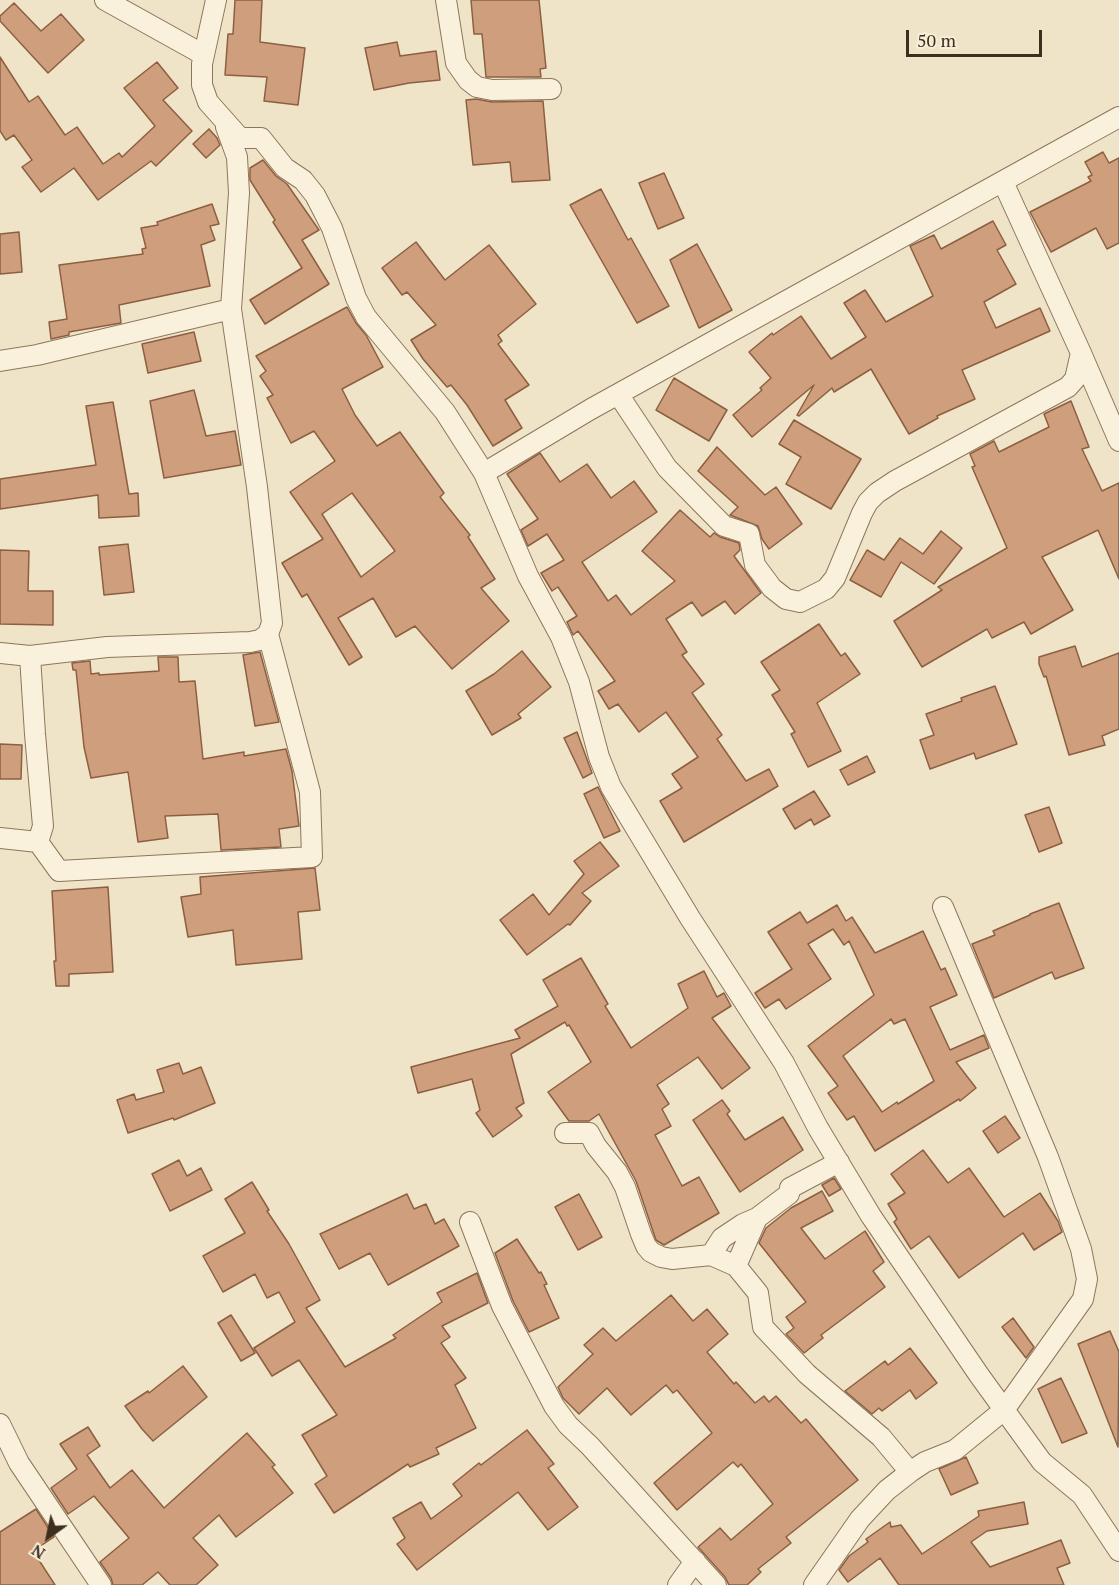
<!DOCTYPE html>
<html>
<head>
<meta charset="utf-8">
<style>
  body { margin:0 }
  #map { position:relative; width:1119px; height:1585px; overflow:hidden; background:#f0e4c8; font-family:"PT Serif",serif }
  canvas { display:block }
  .north { position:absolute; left:18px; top:1507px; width:60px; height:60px; -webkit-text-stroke:4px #f7eed8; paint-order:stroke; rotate:213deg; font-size:16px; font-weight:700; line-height:24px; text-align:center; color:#3d2e20 }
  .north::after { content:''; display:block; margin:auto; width:21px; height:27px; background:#3d2e20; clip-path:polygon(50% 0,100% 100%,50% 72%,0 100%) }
  .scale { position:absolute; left:906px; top:30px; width:136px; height:27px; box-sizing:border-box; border:3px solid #3d2e20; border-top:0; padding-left:8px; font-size:18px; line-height:21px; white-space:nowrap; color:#3d2e20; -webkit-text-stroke:4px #f7eed8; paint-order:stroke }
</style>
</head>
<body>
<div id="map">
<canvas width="1119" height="1585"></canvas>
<div class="north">N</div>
<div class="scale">50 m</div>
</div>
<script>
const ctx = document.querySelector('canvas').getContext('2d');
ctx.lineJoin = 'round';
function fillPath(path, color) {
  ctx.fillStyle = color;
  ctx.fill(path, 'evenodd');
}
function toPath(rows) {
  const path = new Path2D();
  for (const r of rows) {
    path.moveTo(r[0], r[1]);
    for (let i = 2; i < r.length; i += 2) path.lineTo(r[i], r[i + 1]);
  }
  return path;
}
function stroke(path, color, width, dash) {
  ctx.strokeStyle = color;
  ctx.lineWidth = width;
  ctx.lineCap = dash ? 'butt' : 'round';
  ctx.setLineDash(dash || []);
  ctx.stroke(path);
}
const building = toPath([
  [235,0,262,0,260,42,305,48,298,105,264,101,267,77,225,75,228,34,233,34,235,0],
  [471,0,539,0,546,68,540,69,541,77,486,77,482,34,474,34,471,0],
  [14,3,41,31,61,14,84,40,48,73,0,21,0,16,14,3],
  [397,42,400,56,436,51,440,80,409,83,374,90,365,48,397,42],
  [0,57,29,102,38,96,65,135,77,127,103,164,119,153,122,157,155,126,124,88,157,62,178,88,163,100,192,131,156,166,151,161,98,200,74,168,41,192,22,167,32,160,14,135,6,140,0,131,0,57],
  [476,99,492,102,543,101,550,180,512,182,510,162,473,165,466,100,476,99],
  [209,129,217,138,220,145,206,158,193,144,209,129],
  [1103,152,1109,163,1119,158,1119,243,1107,249,1096,228,1051,252,1030,212,1091,181,1088,177,1092,175,1085,162,1103,152],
  [263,160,276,176,287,184,319,230,302,240,329,284,265,324,250,300,302,268,273,222,275,220,250,180,250,168,263,160],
  [664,173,684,218,658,229,639,183,664,173],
  [601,189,628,240,631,238,669,306,637,323,570,205,601,189],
  [212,204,219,224,210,226,215,240,201,245,210,286,119,305,121,323,69,332,69,335,51,339,49,322,67,319,59,265,143,254,142,249,146,248,141,228,158,225,157,222,212,204],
  [993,221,1006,245,997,250,1016,284,984,302,996,328,1040,308,1050,331,962,370,975,399,937,416,938,418,909,434,871,369,834,392,832,388,799,416,797,415,814,385,752,437,733,415,762,390,760,388,771,378,749,352,772,333,773,335,801,316,831,359,866,337,844,303,865,290,886,322,933,296,910,246,934,235,941,249,993,221],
  [19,232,22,272,0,274,0,234,19,232],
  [416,242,445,280,489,245,536,304,498,335,502,341,498,344,529,385,505,400,522,428,493,446,467,405,451,385,447,387,423,359,411,340,436,325,407,292,402,295,382,268,416,242],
  [697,244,732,310,699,328,670,260,697,244],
  [347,307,356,323,366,335,383,367,342,389,355,415,377,446,400,432,444,493,440,497,470,535,468,537,495,579,481,588,509,621,452,669,415,626,396,637,373,598,338,618,362,657,349,665,307,594,302,597,282,563,323,539,290,492,335,461,314,431,291,443,267,398,273,395,260,376,266,371,256,356,347,307],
  [352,493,395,551,361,577,322,514,352,493],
  [194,332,201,361,148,373,142,344,194,332],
  [674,378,727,410,709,441,656,410,674,378],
  [194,390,206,436,235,431,241,465,164,478,150,401,194,390],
  [1071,401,1089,447,1082,449,1102,491,1119,483,1119,579,1098,530,1042,557,1073,610,1031,634,1024,622,992,638,987,629,922,667,894,621,942,590,938,587,1007,548,972,467,975,466,970,454,994,441,999,452,1049,427,1044,414,1071,401],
  [113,402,129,494,138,493,139,516,99,518,98,495,0,509,0,479,96,465,86,406,113,402],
  [794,420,861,459,831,509,786,484,801,457,779,444,794,420],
  [717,447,765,495,776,487,802,524,769,549,762,539,758,526,730,515,738,507,698,471,717,447],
  [540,453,560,482,587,464,611,498,634,481,657,512,582,562,608,601,616,595,631,615,675,581,642,551,680,510,710,537,714,533,720,537,739,543,740,550,734,556,761,593,735,614,725,601,702,616,692,602,666,619,687,652,682,655,704,684,692,693,722,735,717,739,746,781,769,769,778,786,684,842,660,801,682,788,672,774,698,757,666,712,639,732,618,704,609,709,598,691,615,681,578,631,573,635,567,622,577,616,558,587,552,591,541,573,564,560,547,534,528,546,521,530,538,519,507,474,540,453],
  [941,531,962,548,934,584,901,562,881,597,850,580,867,550,884,560,900,538,923,554,941,531],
  [128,544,134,592,104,595,99,547,128,544],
  [0,550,29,551,28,591,53,591,53,625,0,624,0,550],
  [819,624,841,656,845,653,860,674,817,703,841,751,808,767,791,734,795,732,772,695,780,690,761,662,819,624],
  [1075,646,1082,667,1119,653,1119,729,1102,736,1105,745,1069,755,1046,676,1044,677,1039,664,1039,657,1075,646],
  [522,651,551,687,518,714,521,718,492,735,466,691,494,674,522,651],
  [260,652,279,722,255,726,243,655,260,652],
  [158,657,178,657,179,682,195,681,203,759,244,752,244,756,286,749,292,771,299,826,279,829,281,847,221,850,218,814,165,816,168,838,138,842,128,772,91,778,84,747,76,670,73,670,72,663,90,661,91,674,99,673,99,675,159,671,158,657],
  [995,686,1017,744,976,759,974,753,930,769,920,740,934,735,926,714,962,701,961,698,995,686],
  [577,732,592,773,583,778,564,738,577,732],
  [0,744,22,745,21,779,0,779,0,744],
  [867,756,875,772,848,785,840,770,867,756],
  [598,787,620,831,604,838,584,794,598,787],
  [814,791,830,816,814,825,811,819,795,829,783,809,814,791],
  [1049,807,1062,843,1039,852,1025,815,1049,807],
  [600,842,619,866,582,893,591,901,570,925,568,924,527,955,500,920,533,894,549,915,584,874,574,861,600,842],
  [315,868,320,910,298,912,302,959,236,965,233,930,188,937,181,897,201,894,200,877,315,868],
  [108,887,113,972,69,974,69,986,56,986,54,961,56,961,52,891,108,887],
  [1059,903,1084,968,1055,979,1052,972,994,998,972,944,995,935,993,931,1030,915,1030,914,1059,903],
  [837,905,846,921,852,917,875,953,923,931,941,970,945,968,957,995,930,1007,950,1050,984,1035,989,1048,956,1062,976,1088,960,1101,959,1099,875,1151,854,1116,847,1120,828,1093,838,1086,808,1046,874,995,849,941,844,945,833,929,808,944,831,979,786,1009,779,999,765,1008,755,993,792,969,768,932,800,912,807,923,837,905],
  [891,1019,894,1024,905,1019,934,1081,898,1104,897,1102,882,1112,843,1056,891,1019],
  [581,958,608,1004,605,1006,631,1048,688,1008,678,984,704,971,717,997,724,993,731,1006,712,1018,750,1068,722,1089,698,1057,657,1085,669,1104,662,1109,671,1126,655,1135,682,1186,699,1177,719,1213,664,1245,656,1240,636,1181,599,1114,589,1121,569,1121,548,1092,591,1062,569,1025,567,1026,565,1022,511,1054,524,1103,516,1108,522,1116,493,1137,476,1113,480,1110,472,1079,418,1093,411,1067,520,1038,515,1030,558,1006,543,980,581,958],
  [179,1063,183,1074,201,1067,215,1103,174,1120,173,1118,128,1133,117,1100,134,1094,136,1100,164,1092,157,1070,179,1063],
  [722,1100,730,1111,727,1114,745,1140,783,1117,803,1150,740,1192,693,1120,722,1100],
  [1005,1116,1020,1138,998,1153,983,1131,1005,1116],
  [923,1150,948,1183,969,1168,1004,1217,1040,1193,1058,1221,1062,1232,1034,1250,1023,1233,959,1278,929,1236,911,1249,894,1222,897,1219,888,1204,905,1193,891,1174,923,1150],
  [179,1160,187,1176,201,1168,212,1190,170,1211,152,1174,179,1160],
  [834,1178,841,1189,829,1196,822,1185,834,1178],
  [252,1182,269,1210,267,1211,289,1244,320,1300,306,1308,345,1367,396,1338,393,1335,442,1302,437,1293,477,1273,488,1303,442,1326,450,1337,441,1343,466,1378,455,1385,476,1428,436,1448,439,1454,410,1467,408,1464,334,1513,315,1484,327,1476,302,1435,337,1415,299,1360,272,1376,254,1348,295,1322,279,1292,267,1298,255,1274,223,1292,203,1256,245,1233,225,1199,252,1182],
  [822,1191,833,1211,801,1228,825,1259,865,1231,884,1262,873,1271,885,1287,821,1335,823,1338,804,1353,786,1334,794,1328,786,1317,806,1302,759,1243,766,1228,791,1208,822,1191],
  [407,1194,414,1209,426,1204,435,1224,444,1219,459,1246,388,1285,370,1253,339,1269,320,1234,407,1194],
  [579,1194,602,1237,578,1250,555,1207,579,1194],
  [517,1239,539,1273,541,1272,547,1284,544,1285,559,1318,529,1332,513,1301,495,1253,517,1239],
  [671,1295,693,1321,707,1309,728,1334,707,1352,734,1384,736,1382,755,1403,764,1396,769,1402,776,1396,801,1423,806,1419,858,1480,786,1537,791,1543,758,1569,761,1572,747,1585,729,1585,725,1577,698,1547,720,1528,731,1540,773,1504,741,1464,738,1467,733,1462,677,1510,654,1483,712,1433,677,1390,673,1393,666,1385,631,1415,607,1388,579,1414,563,1398,558,1387,593,1354,584,1345,603,1328,616,1341,671,1295],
  [231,1315,255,1353,241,1361,218,1323,231,1315],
  [1013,1318,1034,1347,1026,1358,1002,1327,1013,1318],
  [1110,1331,1119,1352,1118,1447,1078,1344,1110,1331],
  [910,1348,937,1383,916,1399,910,1390,882,1411,879,1408,872,1414,845,1391,885,1361,888,1365,910,1348],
  [183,1366,207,1397,153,1441,142,1429,125,1406,148,1391,149,1393,183,1366],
  [1061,1378,1087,1433,1062,1443,1038,1389,1061,1378],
  [88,1427,100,1446,87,1455,110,1488,132,1470,164,1508,247,1433,275,1465,272,1467,293,1493,236,1537,219,1515,193,1538,218,1565,196,1585,170,1585,158,1572,142,1585,113,1585,111,1578,100,1562,129,1538,94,1496,68,1514,51,1488,77,1469,60,1444,88,1427],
  [527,1430,554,1464,548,1468,578,1507,548,1530,518,1492,417,1570,397,1544,405,1538,393,1518,421,1502,431,1519,462,1496,453,1484,479,1463,481,1465,527,1430],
  [966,1457,978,1483,951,1495,939,1469,966,1457],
  [1024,1502,1028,1524,987,1531,971,1542,990,1567,1061,1540,1070,1563,1057,1568,1064,1585,899,1585,880,1558,848,1582,839,1570,849,1556,868,1542,866,1539,890,1522,891,1527,901,1525,922,1554,979,1516,978,1511,1024,1502],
  [36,1509,54,1537,33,1551,55,1585,0,1585,0,1532,36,1509]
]);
fillPath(building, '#cf9f7d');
stroke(building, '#8d5f41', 1.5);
const minor = toPath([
  [105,0,204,55],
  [216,0,202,64,202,85,208,102,240,138,261,138,285,168,303,180,315,195,332,228,356,298,366,317,445,412,484,473,528,576,561,637,579,682,599,757,611,787,690,918,784,1063,818,1128,871,1216,979,1375,1042,1462,1082,1495,1119,1551],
  [446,0,456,63,468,80,477,87,492,90,551,89],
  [1003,182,1081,353,1119,441],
  [0,361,37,355,231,309],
  [618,394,667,468,724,526,749,534,755,565,772,588,786,599,800,602,826,589,835,578,862,513,868,502,877,493,895,481,1068,387,1075,379,1081,353],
  [484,473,591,409,1119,117],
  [0,653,30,656,107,647,250,642,260,640,268,634,272,623,257,487,231,309,239,193,237,157,226,127],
  [30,656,35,734,43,826,38,842],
  [0,838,38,842,59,871,312,857,310,792,268,634],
  [565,1133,589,1133,596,1146,617,1172,625,1187,641,1234,646,1246,651,1252,661,1257,672,1259,711,1255,736,1266,758,1293,763,1327,807,1374,881,1437,910,1472],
  [470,1222,502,1306,554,1406,568,1425,590,1446,716,1585],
  [711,1255,722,1238,743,1224,757,1218,789,1194,790,1188,839,1162],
  [736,1266,757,1218],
  [0,1424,19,1463,101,1585],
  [678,1585,695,1561],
  [814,1585,860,1519,887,1490,910,1472,925,1462,955,1450,1004,1410,1083,1299,1087,1279,1081,1249,1048,1157,943,907]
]);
stroke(minor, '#8d765c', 22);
stroke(minor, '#faf1dc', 20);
</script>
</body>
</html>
